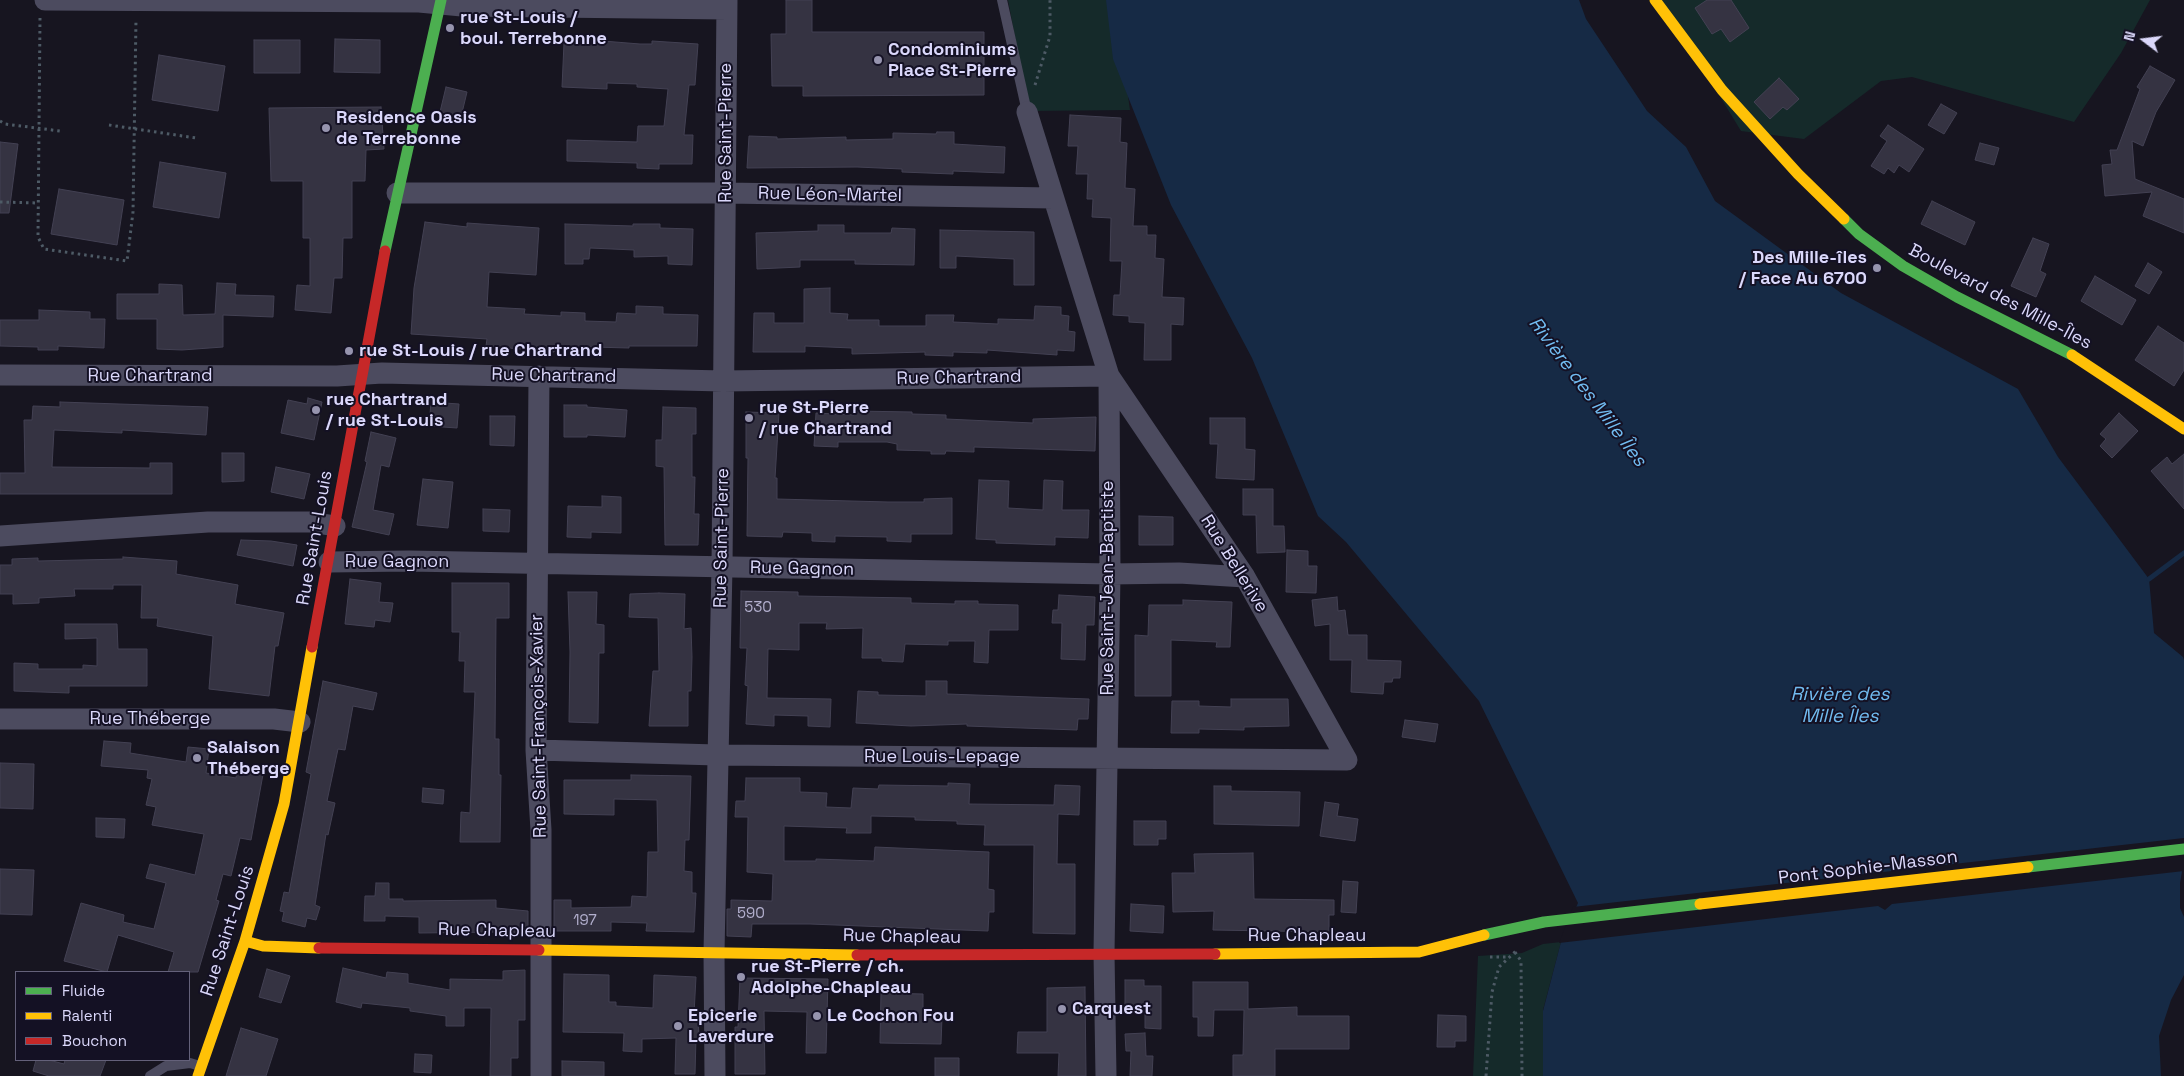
<!DOCTYPE html>
<html>
<head>
<meta charset="utf-8">
<style>
  body { margin:0 }
  #map { position:relative; width:2184px; height:1076px; overflow:hidden; background:#171520; font-family:"Space Grotesk",sans-serif }
  canvas { display:block }
  .legend { position:absolute; left:15px; top:971px; width:175px; height:90px; box-sizing:border-box; background:#141124; border:1px solid #64617a; margin:0; padding:6px 9px; list-style:none; font-size:15px; color:#dbd8fb }
  .legend li { display:flex; align-items:center; gap:10px; height:25px }
  .legend b { width:25px; border:1px solid #64617a }
  .north { position:absolute; left:2119px; top:15px; width:50px; height:50px; -webkit-text-stroke:4px #141124; paint-order:stroke; rotate:285deg; font-size:14px; font-weight:700; line-height:20px; text-align:center; color:#dbd8fb }
  .north::after { content:''; display:block; margin:auto; width:18px; height:22px; background:#dbd8fb; clip-path:polygon(50% 0,100% 100%,50% 72%,0 100%) }
</style>
</head>
<body>
<div id="map">
<canvas width="2184" height="1076"></canvas>
<ul class="legend">
<li><b style="height:6px;background:#4caf50"></b>Fluide</li>
<li><b style="height:6px;background:#ffc107"></b>Ralenti</li>
<li><b style="height:6px;background:#c62828"></b>Bouchon</li>
</ul>
<div class="north">N</div>
</div>
<script>
const ctx = document.querySelector('canvas').getContext('2d');
ctx.lineJoin = 'round';
function fillPath(path, color) {
  ctx.fillStyle = color;
  ctx.fill(path, 'evenodd');
}
function toPath(rows) {
  const path = new Path2D();
  for (const r of rows) {
    path.moveTo(r[0], r[1]);
    for (let i = 2; i < r.length; i += 2) path.lineTo(r[i], r[i + 1]);
  }
  return path;
}
function stroke(path, color, width, dash) {
  ctx.strokeStyle = color;
  ctx.lineWidth = width;
  ctx.lineCap = dash ? 'butt' : 'round';
  ctx.setLineDash(dash || []);
  ctx.stroke(path);
}
function label(font, color, halo, rows, align = 'center') {
  ctx.font = font + ' "Space Grotesk",sans-serif';
  ctx.lineWidth = 4;
  ctx.setLineDash([]);
  ctx.textBaseline = 'middle';
  ctx.strokeStyle = halo;
  ctx.fillStyle = color;
  for (const [text, x, y, turn = 0] of rows) {
    ctx.save();
    ctx.translate(x, y);
    ctx.rotate((+turn || 0) * Math.PI / 180);
    ctx.textAlign = isNaN(turn) ? turn : align;
    if (halo) ctx.strokeText(text, 0, 0);
    ctx.fillText(text, 0, 0);
    ctx.restore();
  }
}
fillPath(toPath([
  [1008,0,1114,0,1130,110,1029,111],
  [1661,0,2150,0,2121,53,2074,122,1912,77,1881,81,1804,139,1741,131],
  [1561,942,1543,1010,1543,1076,1473,1076,1478,956,1522,953,1543,944]
]), '#152a2a');
fillPath(toPath([
  [1106,0,1579,0,1586,19,1647,111,1686,147,1715,201,1841,293,2018,389,2058,457,2149,579,2154,633,2183,657,2184,660,2184,860,2180,883,2180,908,2184,917,2184,975,2171,1000,2159,1036,2161,1076,1543,1076,1543,1011,1561,942,1578,903,1479,701,1346,542,1318,516,1252,358,1171,205,1113,59]
]), '#162a45');
fillPath(toPath([
  [2184,838,2184,871,1892,904,1885,910,1878,906,1559,943,1573,907]
]), '#171520');
stroke(toPath([
  [2149,579,2184,553]
]), '#162a45', 5);
const building = toPath([
  [786,0,812,0,812,32,984,32,984,95,803,96,803,86,772,86,771,34,786,34,786,0],
  [1707,0,1731,0,1749,28,1730,42,1721,29,1712,34,1695,8,1707,0],
  [335,39,380,40,380,73,334,72,335,39],
  [578,39,640,44,652,44,652,41,698,44,695,85,689,85,684,135,693,135,692,164,659,164,659,169,637,168,637,163,567,161,567,140,637,142,638,126,664,126,668,89,637,87,637,84,607,83,607,89,562,87,564,43,578,43,578,39],
  [254,40,300,40,300,73,254,73,254,40],
  [159,55,225,66,218,111,152,100,159,55],
  [2150,66,2175,80,2156,112,2143,146,2132,141,2135,179,2184,199,2184,233,2143,216,2152,192,2105,196,2102,165,2112,164,2110,150,2117,150,2140,89,2137,87,2150,66],
  [1779,78,1799,99,1787,110,1783,107,1770,119,1754,102,1779,78],
  [446,87,467,92,461,117,440,112,446,87],
  [1941,104,1957,113,1944,134,1928,125,1941,104],
  [381,107,384,149,366,150,365,181,352,181,352,238,343,238,342,278,334,278,331,313,295,310,297,285,310,286,310,238,303,238,303,181,271,181,269,108,381,107],
  [1070,115,1121,118,1120,142,1127,143,1125,188,1135,189,1133,226,1147,226,1147,235,1156,235,1155,258,1164,259,1162,297,1184,298,1183,325,1171,324,1171,360,1144,360,1145,323,1129,322,1129,316,1113,315,1114,295,1120,295,1122,261,1110,261,1111,218,1092,217,1093,199,1087,199,1088,174,1076,174,1078,146,1068,146,1070,115],
  [1888,125,1924,149,1909,172,1899,165,1894,173,1888,168,1884,174,1871,166,1887,141,1880,136,1888,125],
  [937,132,954,132,954,144,1005,147,1004,173,953,171,953,174,902,172,902,169,857,167,747,168,749,136,777,137,777,139,846,137,846,140,893,139,893,133,936,134,937,132],
  [0,142,18,144,9,213,0,213,0,142],
  [1980,143,1999,148,1994,165,1975,160,1980,143],
  [160,162,226,173,219,218,153,207,160,162],
  [59,189,124,200,117,245,51,234,59,189],
  [1932,201,1975,222,1965,245,1921,224,1932,201],
  [425,222,467,227,467,223,539,228,536,275,489,272,487,307,525,309,524,314,561,316,561,312,585,313,585,321,616,322,617,313,636,314,636,306,663,307,663,314,698,315,697,346,629,346,629,348,555,346,554,352,486,346,487,339,411,334,414,288,425,222],
  [565,224,633,226,633,224,660,224,660,228,693,229,692,265,668,264,668,256,634,257,634,250,590,248,589,259,583,259,583,264,565,264,565,224],
  [818,225,844,225,844,233,891,233,892,228,915,229,914,265,855,264,855,260,800,260,800,267,757,269,756,233,818,231,818,225],
  [940,230,1034,232,1034,285,1014,285,1014,259,956,256,956,268,940,268,940,230],
  [2033,238,2049,244,2040,271,2046,274,2036,297,2011,286,2033,238],
  [2148,263,2162,272,2149,294,2135,286,2148,263],
  [2095,276,2136,300,2122,325,2081,301,2095,276],
  [217,283,236,284,235,295,274,296,273,317,223,315,223,347,182,350,157,349,157,319,117,319,117,294,159,294,159,284,182,285,183,315,215,314,217,283],
  [830,288,830,313,848,314,847,320,879,320,879,326,926,326,926,315,954,315,953,322,998,324,998,319,1034,320,1035,306,1061,307,1061,315,1069,316,1068,331,1075,332,1074,351,1057,350,1057,355,987,350,987,353,953,352,953,356,925,355,925,352,852,354,852,348,805,346,805,352,753,352,754,313,774,313,774,323,804,323,804,289,830,288],
  [39,310,90,312,90,319,105,319,104,348,58,346,58,350,38,350,38,347,0,346,0,320,39,320,39,310],
  [2158,326,2184,343,2184,370,2174,386,2135,360,2158,326],
  [308,398,322,402,314,440,281,433,288,400,307,404,308,398],
  [60,402,208,407,206,435,122,430,122,433,54,430,52,467,150,468,150,463,172,463,172,494,0,494,0,473,25,473,24,420,32,420,33,406,60,407,60,402],
  [431,402,459,404,457,428,429,426,431,402],
  [564,405,587,405,587,407,627,410,625,437,587,435,587,437,564,437,564,405],
  [663,407,696,408,696,434,692,434,692,477,695,477,694,514,699,514,698,545,665,545,664,467,656,466,656,440,662,440,663,407],
  [854,411,912,412,912,414,946,415,946,419,1033,423,1033,419,1096,417,1095,451,974,447,974,452,946,451,945,454,931,454,931,451,897,450,897,444,887,442,838,442,838,447,814,446,816,413,854,415,854,411],
  [746,412,779,413,775,478,777,478,777,499,888,502,924,502,924,499,952,498,952,534,911,534,911,542,887,541,887,537,835,536,835,542,812,541,812,533,783,532,782,537,747,536,748,458,746,458,746,412],
  [2119,413,2138,431,2112,458,2100,446,2106,439,2100,434,2119,413],
  [490,416,515,416,514,446,490,445,490,416],
  [1210,418,1245,418,1245,449,1255,450,1254,480,1216,478,1218,444,1210,444,1210,418],
  [371,432,396,438,389,467,381,465,373,510,394,514,389,535,352,527,367,462,365,461,371,432],
  [222,453,244,453,244,481,222,482,222,453],
  [2184,454,2184,509,2151,471,2167,457,2172,464,2184,454],
  [276,467,310,474,304,499,271,492,276,467],
  [423,479,453,482,448,528,417,525,423,479],
  [979,480,1009,481,1008,508,1043,510,1044,480,1063,481,1062,510,1089,510,1088,538,1055,537,1055,545,996,543,996,540,976,539,979,480],
  [1243,489,1273,489,1273,526,1284,526,1285,552,1257,553,1256,515,1243,515,1243,489],
  [602,496,621,497,621,533,591,532,591,538,567,537,568,506,602,507,602,496],
  [483,509,510,510,509,532,483,531,483,509],
  [1139,516,1173,517,1173,545,1139,545,1139,516],
  [241,540,271,541,297,545,293,566,237,555,241,540],
  [1287,550,1308,551,1308,566,1317,566,1316,593,1286,592,1287,550],
  [123,557,177,561,176,574,238,585,235,604,284,613,278,646,275,646,269,696,209,689,213,636,157,626,158,618,141,618,142,585,113,585,113,589,74,589,75,596,39,598,39,603,13,604,13,594,0,594,0,565,12,565,12,559,38,558,38,561,123,559,123,557],
  [350,579,381,583,379,602,393,603,390,622,375,620,374,627,345,624,350,579],
  [452,583,509,583,509,618,496,618,495,739,499,739,499,775,501,775,500,842,460,842,461,812,470,813,475,692,464,692,465,661,459,661,460,632,452,632,452,583],
  [741,591,798,592,798,596,911,598,911,603,955,604,955,601,978,601,978,604,1018,605,1018,630,989,630,988,663,974,662,975,641,948,641,948,645,905,644,903,662,882,661,882,658,862,658,863,628,826,629,827,623,799,623,799,650,768,649,767,698,831,699,830,727,808,726,808,716,774,715,774,726,746,724,748,686,745,685,747,648,740,648,741,591],
  [568,592,597,592,596,624,604,625,604,653,599,653,598,723,569,722,570,652,568,592],
  [659,593,685,594,684,629,691,628,692,657,691,691,688,691,688,726,649,726,653,671,659,671,658,618,629,617,630,594,659,593],
  [1059,595,1095,597,1094,625,1086,625,1085,660,1061,659,1062,623,1052,623,1053,610,1058,610,1059,595],
  [1337,597,1338,611,1345,610,1348,635,1367,635,1367,660,1401,661,1400,678,1393,678,1392,682,1384,682,1383,694,1351,692,1352,660,1330,660,1330,624,1315,626,1312,600,1337,597],
  [1183,600,1232,602,1230,647,1216,647,1217,642,1171,640,1171,696,1135,696,1135,635,1148,636,1149,605,1183,605,1183,600],
  [65,624,117,624,118,649,147,649,147,686,69,686,69,693,14,691,14,663,38,664,38,669,83,669,83,665,97,666,97,638,65,639,65,624],
  [323,681,377,693,373,710,353,706,345,750,338,749,327,801,335,803,328,835,326,834,315,905,320,907,316,920,307,918,305,927,282,921,284,912,280,911,284,892,289,893,311,774,306,772,323,681],
  [926,681,947,681,947,694,1089,699,1088,719,1078,719,1077,730,967,726,967,724,911,726,856,723,858,691,878,692,878,695,926,696,926,681],
  [1231,699,1288,699,1289,726,1244,727,1244,730,1199,729,1199,733,1171,733,1172,701,1199,701,1199,706,1231,707,1231,699],
  [1405,720,1438,724,1435,742,1402,737,1405,720],
  [104,741,131,743,130,753,186,762,188,747,209,749,206,773,236,778,238,764,264,769,251,840,240,838,231,876,223,874,216,900,219,901,198,972,168,972,174,952,118,935,107,972,64,961,81,903,124,915,123,922,154,929,166,883,146,878,150,864,195,875,204,834,152,825,156,807,146,805,152,779,147,778,148,770,101,766,104,741],
  [0,763,34,764,33,809,0,808,0,763],
  [631,775,691,776,689,840,685,840,684,871,692,872,692,893,696,893,694,932,646,931,647,923,611,922,611,931,554,931,554,900,571,900,571,908,631,907,632,896,647,897,648,852,658,852,657,800,614,799,614,815,564,814,564,780,631,780,631,775],
  [746,778,800,778,800,792,827,793,826,807,851,808,853,788,878,789,879,785,948,786,948,783,970,784,969,804,1054,805,1055,785,1080,786,1079,815,1058,814,1057,864,1075,864,1075,934,1033,933,1034,845,984,845,985,825,957,824,957,821,915,820,915,817,871,816,871,833,846,833,847,828,784,826,784,861,816,861,816,859,874,861,875,847,989,852,988,889,994,890,994,912,989,912,988,931,810,924,752,924,751,937,727,936,727,909,731,909,731,900,772,901,773,874,747,872,748,817,735,817,736,801,745,801,746,778],
  [1214,786,1231,786,1231,791,1300,792,1299,826,1214,824,1214,786],
  [423,788,444,790,443,804,422,802,423,788],
  [1325,802,1339,804,1337,816,1358,819,1355,841,1320,836,1325,802],
  [96,818,125,819,124,838,96,837,96,818],
  [1134,821,1166,821,1166,839,1158,839,1158,845,1134,845,1134,821],
  [1253,853,1254,899,1334,900,1334,915,1329,915,1329,932,1213,930,1214,911,1173,912,1172,873,1195,873,1194,854,1253,853],
  [0,869,34,870,32,915,0,914,0,869],
  [1343,881,1358,882,1356,913,1341,912,1343,881],
  [376,883,389,883,389,899,403,899,403,901,496,900,496,908,528,911,528,931,525,931,525,935,503,932,419,933,419,917,385,916,385,921,364,921,365,896,375,896,376,883],
  [1131,904,1164,906,1163,933,1130,931,1131,904],
  [343,968,386,978,387,972,408,974,408,983,450,990,450,979,503,980,503,971,525,970,525,1020,518,1020,518,1058,511,1058,511,1076,490,1076,491,1008,464,1008,464,1026,446,1026,446,1016,410,1011,410,1008,362,1003,361,1008,336,1002,343,968],
  [267,969,290,976,281,1003,259,997,267,969],
  [564,974,609,975,609,1002,616,1002,616,1006,653,1008,654,975,696,977,694,1014,698,1014,699,1038,696,1038,695,1074,675,1074,676,1038,642,1039,642,1052,623,1051,624,1033,563,1032,564,974],
  [740,978,828,979,826,1053,806,1053,807,1012,764,1011,765,1074,735,1074,735,1027,738,1027,740,978],
  [1125,980,1144,980,1144,986,1161,986,1161,1029,1145,1028,1145,1007,1125,1006,1125,980],
  [1193,982,1248,982,1248,1009,1297,1007,1297,1016,1349,1016,1349,1049,1275,1049,1275,1076,1233,1076,1233,1055,1243,1055,1244,1010,1214,1010,1213,1036,1198,1036,1198,1017,1193,1017,1193,982],
  [1085,987,1086,1076,1058,1076,1059,1053,1017,1053,1018,1032,1047,1032,1047,988,1085,987],
  [881,993,923,994,923,1017,942,1017,941,1044,880,1043,881,993],
  [1438,1015,1466,1016,1466,1041,1455,1041,1455,1047,1437,1047,1438,1015],
  [241,1028,278,1039,266,1076,226,1076,241,1028],
  [1145,1033,1146,1056,1153,1056,1152,1076,1130,1076,1131,1051,1126,1051,1125,1034,1145,1033],
  [415,1054,432,1055,431,1073,414,1072,415,1054],
  [935,1058,959,1058,959,1076,935,1076,935,1058],
  [36,1060,49,1060,64,1064,65,1060,106,1060,100,1076,49,1076,33,1071,36,1060],
  [562,1061,604,1062,604,1076,562,1076,562,1061]
]);
fillPath(building, '#353342');
stroke(building, '#434153', 1);
stroke(toPath([
  [40,18,38,237,44,249,127,261,133,212,136,19],
  [1035,85,1050,36,1050,0],
  [0,121,5,124,60,131],
  [109,125,196,138],
  [0,202,38,203],
  [1515,952,1521,961,1522,1076],
  [1490,957,1509,957],
  [1486,1076,1492,992,1499,967,1516,951]
]), '#4e5b66', 3, [2.5, 4]);
stroke(toPath([
  [1002,0,1027,112],
  [150,1076,166,1066,190,1063,200,1066]
]), '#4c4b5f', 10);
stroke(toPath([
  [45,0,419,2,462,6,727,9],
  [1027,112,1109,376,1110,574,1104,953,1106,1076],
  [397,193,726,193,1053,198],
  [0,375,337,376,382,373,723,381,1109,376],
  [539,376,536,750,541,830,541,1076],
  [0,536,208,522,311,522,335,526],
  [329,562,409,561,1110,574,1179,573,1245,577],
  [0,719,274,719,300,722],
  [536,750,717,755,1347,760,1245,577,1109,376],
  [715,1076,714,952,722,567,727,0]
]), '#4c4b5f', 21);
stroke(toPath([
  [1844,219,1859,234,1903,266,1957,297,2072,355],
  [385,251,441,0],
  [2028,867,2184,849],
  [1484,935,1544,922,1700,904]
]), '#4caf50', 11);
stroke(toPath([
  [1655,0,1722,90,1798,174,1844,219],
  [2072,355,2184,429],
  [1700,904,2028,867],
  [245,941,284,804,312,647],
  [539,950,857,955],
  [1215,954,1419,952,1484,935],
  [198,1076,245,941,263,946,319,948]
]), '#ffc107', 11);
stroke(toPath([
  [312,647,385,251],
  [319,948,539,950],
  [857,955,1215,954]
]), '#c62828', 11);
for (const [x, y, r, color] of [
  [450,28,5,"#9694ae"],
  [878,60,5,"#9694ae"],
  [326,128,5,"#9694ae"],
  [1877,268,5,"#9694ae"],
  [349,351,5,"#9694ae"],
  [316,410,5,"#9694ae"],
  [749,418,5,"#9694ae"],
  [197,758,5,"#9694ae"],
  [741,977,5,"#9694ae"],
  [1062,1009,5,"#9694ae"],
  [817,1016,5,"#9694ae"],
  [678,1026,5,"#9694ae"]
]) {
  const dot = new Path2D();
  dot.arc(x, y, r, 0, 2 * Math.PI);
  ctx.fillStyle = color;
  ctx.fill(dot);
  stroke(dot, '#141124', 2);
}
label('15px', '#b2afcd', null, [
  ["530",758,608],
  ["590",751,914],
  ["197",585,921]
]);
label('bold 18px', '#dbd8fb', '#141124', [
  ["rue St-Louis /",460,18],
  ["boul. Terrebonne",460,39],
  ["Condominiums",888,50],
  ["Place St-Pierre",888,71],
  ["Residence Oasis",336,118],
  ["de Terrebonne",336,139],
  ["Des Mille-îles",1867,258,"right"],
  ["/ Face Au 6700",1867,279,"right"],
  ["rue St-Louis / rue Chartrand",359,351],
  ["rue Chartrand",326,400],
  ["/ rue St-Louis",326,421],
  ["rue St-Pierre",759,408],
  ["/ rue Chartrand",759,429],
  ["Salaison",207,748],
  ["Théberge",207,769],
  ["rue St-Pierre / ch.",751,967],
  ["Adolphe-Chapleau",751,988],
  ["Carquest",1072,1009],
  ["Epicerie",688,1016],
  ["Laverdure",688,1037],
  ["Le Cochon Fou",827,1016]
], 'left');
label('18px', '#dbd8fb', '#141124', [
  ["Rue Saint-Pierre",726,133,-90],
  ["Rue Léon-Martel",830,195,1],
  ["Boulevard des Mille-Îles",2000,297,28],
  ["Rue Chartrand",150,376],
  ["Rue Chartrand",554,376,1],
  ["Rue Chartrand",959,378,-1],
  ["Rue Saint-Louis",315,538,-80],
  ["Rue Saint-Pierre",722,538,-89],
  ["Rue Gagnon",397,562],
  ["Rue Bellerive",1234,564,58],
  ["Rue Gagnon",802,569,1],
  ["Rue Saint-Jean-Baptiste",1108,588,-90],
  ["Rue Théberge",150,719],
  ["Rue Saint-François-Xavier",539,726,-91],
  ["Rue Louis-Lepage",942,757],
  ["Pont Sophie-Masson",1868,868,-7],
  ["Rue Saint-Louis",228,931,-72],
  ["Rue Chapleau",497,931,1],
  ["Rue Chapleau",1307,936],
  ["Rue Chapleau",902,937,1]
]);
label('italic 19px', '#71bbf0', '#141124', [
  ["Rivière des Mille Îles",1587,392,53],
  ["Rivière des",1840,695],
  ["Mille Îles",1840,717]
]);
</script>
</body>
</html>
